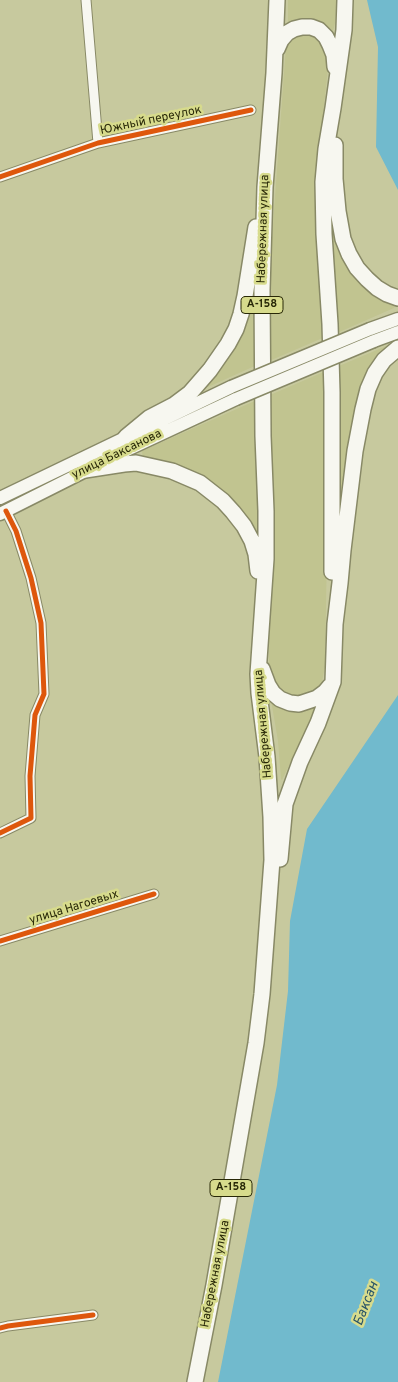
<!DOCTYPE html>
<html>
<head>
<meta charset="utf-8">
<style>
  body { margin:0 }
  canvas { display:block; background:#c7c99e }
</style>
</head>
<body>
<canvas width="398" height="1382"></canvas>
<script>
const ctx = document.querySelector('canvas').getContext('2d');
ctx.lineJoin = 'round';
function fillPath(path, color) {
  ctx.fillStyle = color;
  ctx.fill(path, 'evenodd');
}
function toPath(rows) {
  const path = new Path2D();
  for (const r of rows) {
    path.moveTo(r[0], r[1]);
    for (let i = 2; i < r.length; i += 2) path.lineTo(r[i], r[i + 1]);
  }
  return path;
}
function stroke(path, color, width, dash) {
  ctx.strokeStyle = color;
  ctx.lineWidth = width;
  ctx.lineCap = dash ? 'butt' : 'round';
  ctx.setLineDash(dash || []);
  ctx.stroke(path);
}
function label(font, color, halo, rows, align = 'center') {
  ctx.font = font + ' Overpass,sans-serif';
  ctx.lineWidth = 5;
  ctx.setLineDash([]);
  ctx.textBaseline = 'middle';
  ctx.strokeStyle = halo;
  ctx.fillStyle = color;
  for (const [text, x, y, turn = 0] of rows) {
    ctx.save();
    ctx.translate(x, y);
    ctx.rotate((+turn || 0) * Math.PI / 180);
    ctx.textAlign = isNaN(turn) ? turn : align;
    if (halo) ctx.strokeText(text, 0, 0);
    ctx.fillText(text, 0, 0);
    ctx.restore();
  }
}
fillPath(toPath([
  [288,0,336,0,335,23,333,31,327,26,312,18,302,18,288,22],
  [302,31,323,38,329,59,320,143,325,337,269,361,270,266,286,46,292,36],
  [331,176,340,245,396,302,394,308,337,333,331,241],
  [257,250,257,365,208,387,205,384,218,369],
  [391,344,393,346,382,356,338,550,339,366],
  [326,371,327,548,325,666,322,682,315,692,302,697,287,695,278,689,271,678,269,664,270,395],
  [257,400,261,537,250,521,237,505,205,477,188,469,143,458,142,451],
  [271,700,316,705,316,709,282,780,281,779,278,741]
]), '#c1c490');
fillPath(toPath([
  [367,0,398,0,398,190,376,147,378,47],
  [398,695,398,1382,218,1382,277,1085,288,991,290,921,307,829]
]), '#71bacd');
const minor = toPath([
  [86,0,98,143],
  [0,177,98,143,251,110],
  [0,833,31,818,30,776,35,715,44,694,41,623,31,578,16,531,6,511],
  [0,941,154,894],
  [0,1328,8,1326,93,1315]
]);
const secondary = toPath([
  [370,329,398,319],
  [374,341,398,332],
  [0,498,231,387],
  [0,514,131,448,236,399]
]);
const primary = toPath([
  [277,49,281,40,287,33,294,29,302,27,311,27,319,30,326,37,330,45,334,55,335,67],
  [335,145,335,179,338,211,343,239,349,254,357,268,367,279,377,288,387,294,398,298],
  [126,437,149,418,174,405,190,393,210,370,228,344,236,329,241,314,245,296,256,227],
  [85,470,124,464,136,463,172,471,200,483,223,501,233,512,244,526,252,541,256,554,258,571],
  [332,572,332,392,330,324,324,234,323,182,326,149,333,108,344,30,345,0],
  [262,669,268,685,273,693,280,699,290,703,299,704,317,698,325,692,330,686],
  [280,859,285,804,300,762,318,723,333,682,335,624,340,583,343,550,355,451,363,409,368,389,375,373,384,360,398,348],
  [195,1382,214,1285,256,1043,262,994,272,860,271,817,267,757,259,693,258,674,266,559,266,511,263,436,262,290,265,187,274,73,277,0]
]);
stroke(minor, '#888966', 11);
stroke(secondary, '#888966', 15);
stroke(primary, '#888966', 18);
stroke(minor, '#f7f7f0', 9);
stroke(secondary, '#f7f7f0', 12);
stroke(primary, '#f7f7f0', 15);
const secondaryBridge = toPath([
  [231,387,370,329],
  [236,399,374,341]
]);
stroke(secondaryBridge, '#888966', 15, []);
stroke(secondaryBridge, '#f7f7f0', 12);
stroke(toPath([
  [0,177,98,143,251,110],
  [0,833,31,818,30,776,35,715,44,694,41,623,31,578,16,531,6,511],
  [0,941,154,894],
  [0,1328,8,1326,93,1315]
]), '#de570c', 5);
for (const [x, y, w] of [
  [262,305,42],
  [231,1188,42]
]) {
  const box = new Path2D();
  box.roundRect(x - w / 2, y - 8.5, w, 17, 4);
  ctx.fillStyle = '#d7db8c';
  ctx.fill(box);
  stroke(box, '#282807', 1);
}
label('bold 11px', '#282807', null, [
  ["А-158",262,305],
  ["А-158",231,1188]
]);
label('12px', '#282807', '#d7db8c', [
  ["Южный переулок",151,121,-12],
  ["Набережная улица",264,229,-88],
  ["улица Баксанова",117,455,-26],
  ["Набережная улица",264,724,-95],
  ["улица Нагоевых",74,908,-17],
  ["Набережная улица",216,1274,-79]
]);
label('italic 14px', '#285367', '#d7db8c', [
  ["Баксан",367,1304,-69]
]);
</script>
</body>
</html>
